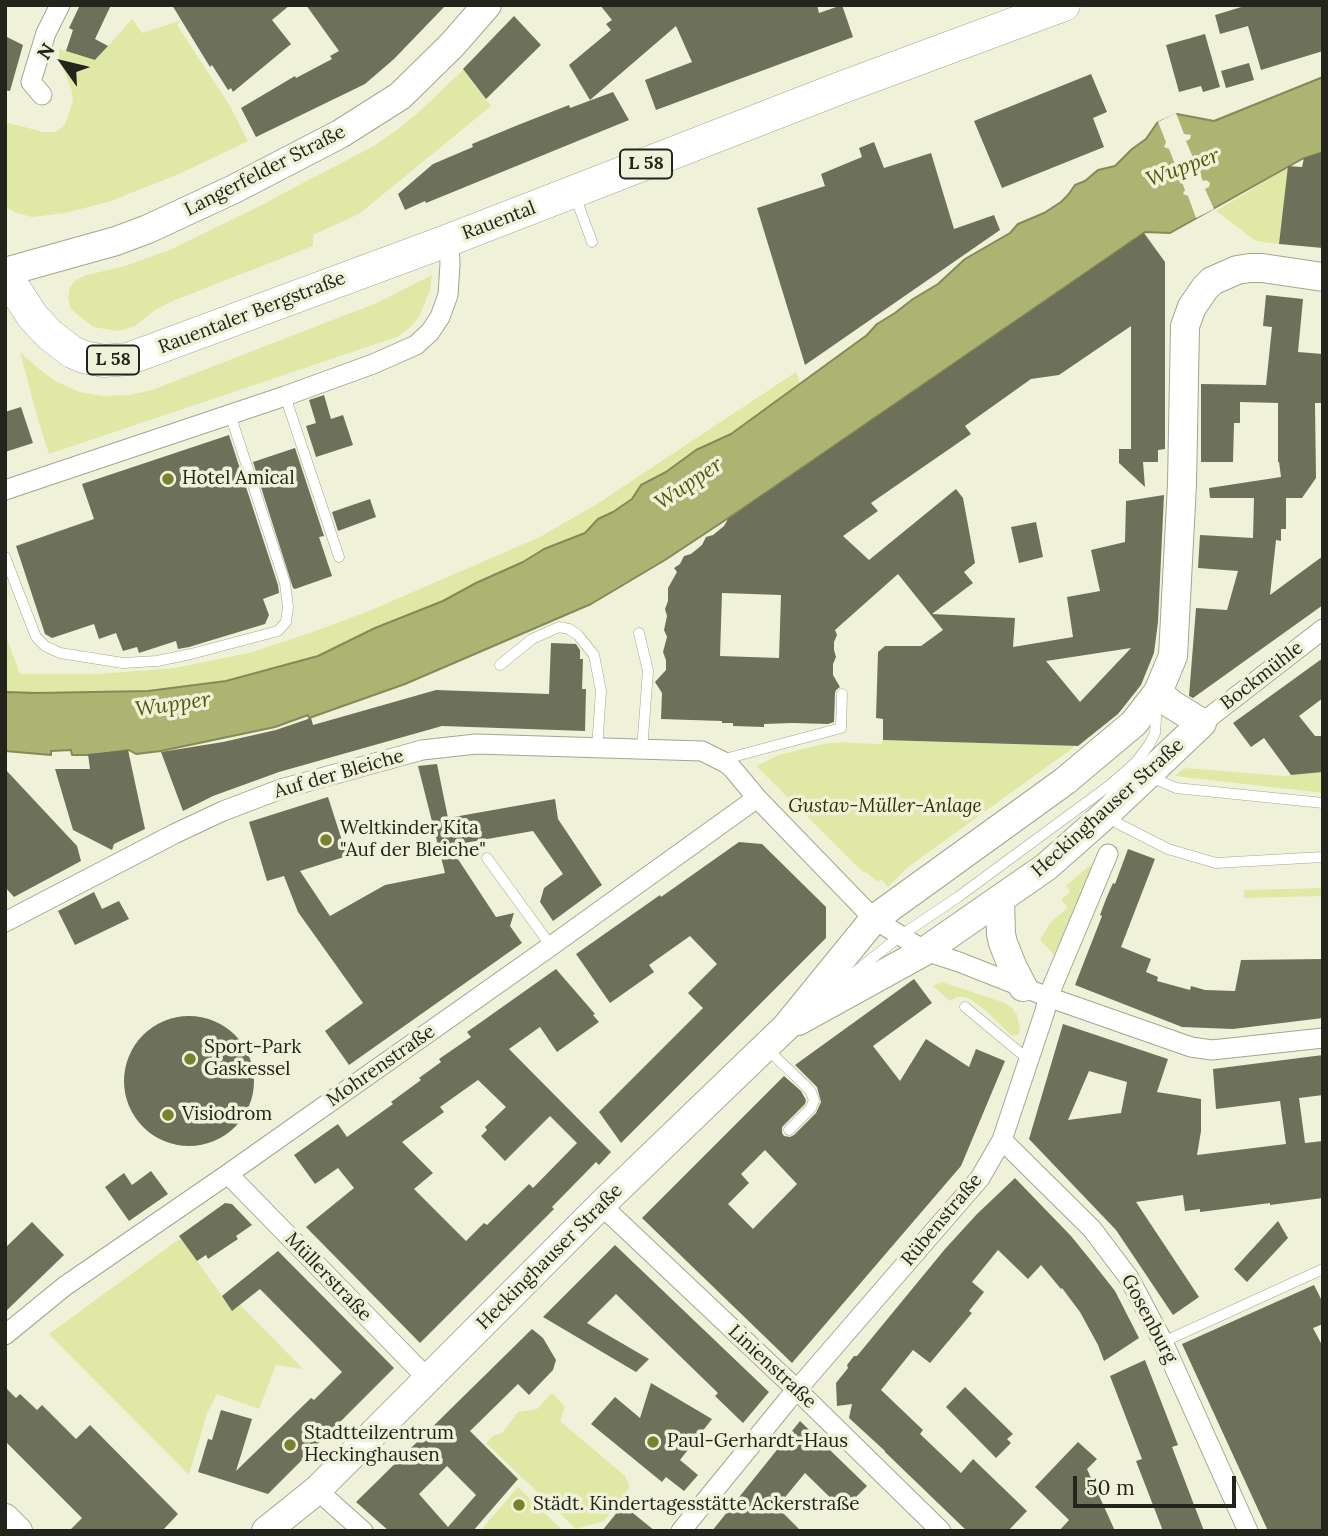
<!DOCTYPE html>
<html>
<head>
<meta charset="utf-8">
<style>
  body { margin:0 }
  #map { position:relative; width:1328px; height:1536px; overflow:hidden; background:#eff2d8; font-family:Lora,serif }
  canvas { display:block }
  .frame { position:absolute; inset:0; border:7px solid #23241b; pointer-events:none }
  .north { position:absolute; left:28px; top:28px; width:70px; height:70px; -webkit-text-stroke:5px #eff2d8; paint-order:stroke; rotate:304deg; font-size:19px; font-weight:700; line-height:28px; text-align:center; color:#23241b }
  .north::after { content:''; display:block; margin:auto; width:24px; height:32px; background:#23241b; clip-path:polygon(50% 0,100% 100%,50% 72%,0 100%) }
  .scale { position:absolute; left:1073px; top:1476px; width:163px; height:32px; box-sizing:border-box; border:4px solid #23241b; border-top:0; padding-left:9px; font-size:21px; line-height:24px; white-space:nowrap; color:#23241b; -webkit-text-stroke:5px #eff2d8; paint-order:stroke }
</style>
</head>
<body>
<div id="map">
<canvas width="1328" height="1536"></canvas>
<div class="frame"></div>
<div class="north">N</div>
<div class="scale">50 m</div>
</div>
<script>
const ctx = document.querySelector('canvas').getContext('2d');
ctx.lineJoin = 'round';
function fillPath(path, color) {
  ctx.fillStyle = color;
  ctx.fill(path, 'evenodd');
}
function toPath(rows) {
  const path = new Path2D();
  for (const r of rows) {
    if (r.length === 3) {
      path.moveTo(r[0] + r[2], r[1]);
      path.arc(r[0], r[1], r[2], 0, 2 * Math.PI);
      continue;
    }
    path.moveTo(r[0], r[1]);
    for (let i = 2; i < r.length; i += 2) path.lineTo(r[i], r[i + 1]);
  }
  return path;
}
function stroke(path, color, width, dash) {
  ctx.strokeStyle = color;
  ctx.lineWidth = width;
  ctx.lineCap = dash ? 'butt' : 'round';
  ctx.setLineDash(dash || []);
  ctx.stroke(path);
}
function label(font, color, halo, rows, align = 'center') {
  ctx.font = font + ' Lora,serif';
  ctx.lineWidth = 7;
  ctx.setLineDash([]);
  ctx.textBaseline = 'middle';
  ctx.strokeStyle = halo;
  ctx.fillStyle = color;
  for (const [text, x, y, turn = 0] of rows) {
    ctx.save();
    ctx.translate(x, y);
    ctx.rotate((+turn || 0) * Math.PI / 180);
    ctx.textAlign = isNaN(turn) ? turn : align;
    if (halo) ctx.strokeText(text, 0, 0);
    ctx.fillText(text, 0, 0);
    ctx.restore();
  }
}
fillPath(toPath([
  [132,19,142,33,182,20,177,25,230,106,248,141,179,174,108,202,65,213,32,217,17,213,5,207,5,122,43,132,55,132,63,127,68,117,73,100,72,91,59,58,59,49,96,60],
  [463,70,491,106,359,214,313,235,313,246,175,300,155,310,135,326,118,331,93,327,71,309,68,298,70,287,77,279,87,275,125,266,172,249,268,202,278,196,374,146,402,126,420,111],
  [1289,167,1280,244,1256,241,1216,211],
  [432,275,430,290,419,317,408,329,397,337,49,454,39,423,20,352,39,369,57,382,80,392,102,396,129,395,152,390,379,302],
  [796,372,800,383,735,431,696,450,666,472,641,485,632,499,613,512,598,519,585,533,544,549,523,562,443,601,375,628,318,656,226,681,148,691,37,693,5,692,5,634,20,674,96,674,175,668,249,653,310,633,369,611,540,537,597,504],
  [883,740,1073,746,1073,748,908,867,888,887,881,879,878,882,866,872,864,873,756,766,779,755,823,744,847,742,851,743,882,744],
  [1184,768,1283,776,1323,772,1323,793,1175,776],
  [1089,866,1093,867,1054,955,1040,940,1050,923,1068,907,1061,900,1070,892,1066,886],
  [1323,888,1323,896,1244,898,1244,890],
  [942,982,1005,1003,1012,1008,1017,1015,1020,1029,1018,1035,1012,1036,985,1010,970,999,964,997,957,997,950,1001,933,986],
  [178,1240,182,1240,232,1310,240,1305,303,1369,276,1365,259,1409,217,1394,207,1413,189,1475,49,1334],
  [552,1393,565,1407,560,1421,625,1476,630,1487,604,1521,576,1529,486,1443,493,1436,502,1433,518,1412,537,1409],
  [518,1487,563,1531,480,1531]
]), '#e0e8a5');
const water = toPath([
  [1323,77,1323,152,1302,159,1170,233,1145,232,742,509,665,560,591,604,405,684,309,718,308,715,275,727,161,751,136,754,129,750,93,755,72,755,71,750,51,751,51,755,5,751,5,692,37,693,148,691,226,681,318,656,375,628,443,601,476,583,523,562,544,549,585,533,598,519,613,512,632,499,641,485,666,472,696,450,731,434,867,335,877,324,895,313,913,299,938,284,965,259,1010,233,1018,224,1044,213,1061,202,1068,195,1075,185,1085,181,1098,170,1115,166,1132,149,1146,139,1157,123,1177,114,1214,121,1323,77]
]);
fillPath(water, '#adb471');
stroke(water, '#848957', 2);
fillPath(toPath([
  [1176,113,1184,134,1191,135,1190,139,1186,141,1203,181,1206,180,1210,183,1209,187,1205,189,1214,209,1196,218,1188,196,1183,194,1185,190,1169,149,1164,147,1166,142,1158,122]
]), '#eff2d8');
fillPath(toPath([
  [80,5,111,5,95,39,108,46,95,60,66,51,73,30,69,28],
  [172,5,290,5,272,20,291,44,233,92,231,88,228,90,212,65,210,67],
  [306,5,446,5,394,59,365,84,256,137,241,108,295,76,296,78,332,59,330,56,339,51],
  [600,5,817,5,819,13,842,5,853,37,656,110,645,80,692,62,676,26,590,100,569,65,611,30,606,24,612,20],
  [1248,5,1323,5,1323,51,1261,70,1248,26,1220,34,1215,15],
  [514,16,541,45,486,99,463,69],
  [1205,34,1220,87,1203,92,1201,86,1179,92,1166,45],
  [5,36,23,45,10,91,5,90],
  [1249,63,1254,80,1226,88,1221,71],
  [1091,74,1107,112,1093,118,1104,147,1002,188,974,121],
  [613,92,629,120,426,203,425,201,405,210,398,194,433,164,473,147,472,144,518,125,569,105,570,108],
  [874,142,884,168,931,153,954,229,994,215,1000,230,805,365,757,208,825,186,821,174,862,157,859,148],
  [1323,152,1323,248,1279,244,1288,166,1302,167,1304,158],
  [1144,233,1165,262,1165,449,1158,450,1158,462,1143,462,1145,487,1119,463,1119,449,1131,449,1131,326,1059,375,1031,379,965,426,971,434,871,503,878,511,843,536,869,560,956,489,963,498,975,563,964,572,973,583,932,614,1015,618,1013,647,1073,637,1067,597,1100,591,1091,550,1125,542,1126,501,1164,495,1158,622,1154,653,1141,685,1118,714,1078,746,883,740,883,719,876,718,878,652,885,646,921,646,943,630,898,574,835,630,837,635,834,642,834,650,836,657,833,664,833,675,840,687,836,690,835,693,834,722,828,724,792,723,764,724,764,727,733,726,733,723,722,723,722,721,661,719,662,693,655,682,666,670,666,660,663,652,667,637,664,630,667,616,665,609,668,601,668,588,677,572,674,568,680,564,684,556,691,554,702,545,706,537,713,535,724,526,728,519],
  [722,593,781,595,779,658,720,656],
  [1131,648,1080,702,1046,661],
  [1266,295,1303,299,1298,352,1323,354,1323,403,1315,403,1316,478,1302,498,1286,498,1286,529,1281,529,1281,541,1276,540,1270,595,1323,556,1323,605,1193,698,1189,696,1196,608,1227,610,1238,571,1198,568,1200,535,1253,538,1254,498,1210,498,1209,488,1281,477,1279,462,1278,462,1278,403,1240,402,1240,423,1234,423,1233,462,1201,462,1201,384,1266,385,1272,327,1263,326],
  [324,395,331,419,343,415,353,445,316,457,306,426,316,423,309,400],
  [21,407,33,443,5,452,5,412],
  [229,435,278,585,279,593,263,599,269,615,265,624,189,647,178,649,176,641,139,653,137,647,123,651,116,633,99,639,94,624,52,638,45,634,16,546,94,519,82,484],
  [295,448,324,536,319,537,332,576,295,589,293,588,253,462],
  [370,499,376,517,338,531,332,512],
  [1036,522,1043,557,1019,563,1011,527],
  [551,643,576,644,580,650,580,659,583,659,582,689,586,689,585,731,442,726,279,772,213,796,183,811,161,752,223,742,276,730,311,718,313,725,436,690,549,694],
  [1323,658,1323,698,1299,716,1315,736,1323,736,1323,772,1291,775,1264,738,1251,747,1233,723],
  [128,750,145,829,114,844,112,850,73,830,55,769,90,769,88,754],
  [437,764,448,818,555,799,558,819,602,885,553,921,540,902,544,888,563,874,533,831,453,845,454,849,452,850,496,917,514,913,510,926,522,943,349,1065,325,1031,363,1003,298,912,284,876,267,881,249,822,328,797,347,856,300,871,330,916,385,885,445,873,418,766],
  [5,769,77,846,81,861,14,897,5,887],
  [739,842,762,844,826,907,826,938,621,1143,599,1112,703,1008,688,993,717,964,690,936,649,965,654,972,610,1003,576,954,660,895,661,897],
  [1128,849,1155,859,1121,947,1151,959,1146,972,1158,977,1157,981,1190,990,1191,986,1205,990,1235,991,1241,960,1323,959,1323,1018,1233,1029,1182,1027,1075,985,1102,916,1100,915,1106,899,1113,883,1115,884],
  [94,892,102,909,119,901,129,919,75,945,58,911],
  [556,969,595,1014,593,1015,599,1022,557,1052,540,1027,509,1049,611,1152,599,1165,596,1162,552,1207,554,1209,420,1343,306,1227,354,1188,338,1168,315,1184,294,1155,338,1124,347,1137,393,1104,391,1102,421,1080,419,1078,441,1062,439,1059,471,1037,467,1032],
  [478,1080,506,1107,485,1127,487,1130,481,1136,505,1161,550,1116,577,1143,533,1188,529,1184,487,1225,484,1223,466,1241,414,1189,433,1173,402,1142,444,1112,440,1107],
  [914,979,932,1003,873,1046,900,1081,926,1039,969,1067,976,1049,1005,1061,961,1166,792,1363,642,1218,784,1076,801,1091,806,1100,805,1104,782,1127,782,1133,784,1136,790,1137,794,1135,816,1113,821,1102,817,1087,795,1065],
  [765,1150,797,1184,753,1229,728,1204,749,1183,741,1174],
  [189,1081,65],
  [1063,1024,1168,1059,1157,1092,1201,1099,1201,1131,1197,1155,1286,1144,1280,1101,1216,1109,1213,1069,1323,1055,1323,1095,1299,1098,1305,1143,1323,1141,1323,1198,1270,1205,1270,1203,1200,1212,1200,1209,1185,1211,1183,1195,1136,1202,1199,1297,1173,1315,1116,1230,1029,1139],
  [1089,1071,1127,1082,1121,1113,1068,1120],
  [151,1171,168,1194,129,1221,105,1187,124,1173,132,1185],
  [1015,1178,1071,1236,1093,1263,1115,1291,1139,1338,1104,1361,1098,1345,1080,1312,1062,1288,1061,1289,1041,1265,1028,1279,998,1250,972,1282,984,1292,969,1311,972,1313,930,1363,913,1350,881,1390,923,1430,920,1434,961,1473,973,1459,1027,1511,1008,1531,967,1531,885,1452,885,1451,849,1418,852,1404,837,1406,836,1383,848,1368,847,1365,854,1356,857,1356,945,1249,977,1214],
  [225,1203,232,1204,252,1225,236,1236,238,1239,208,1259,206,1255,197,1261,179,1236],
  [1278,1221,1288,1238,1247,1282,1234,1269],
  [32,1222,64,1255,5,1312,5,1248],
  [615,1245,769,1392,743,1423,715,1396,718,1393,616,1294,587,1323,649,1359,636,1372,543,1317],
  [278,1251,394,1368,268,1494,198,1472,208,1439,212,1440,221,1410,252,1419,236,1471,311,1398,314,1400,342,1372,260,1289,232,1311,222,1296],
  [1314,1285,1323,1303,1323,1324,1313,1328,1323,1347,1323,1531,1268,1531,1182,1344],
  [532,1329,543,1338,556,1360,553,1370,529,1395,518,1384,470,1431,518,1479,473,1531,389,1531,356,1502],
  [447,1466,476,1495,448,1527,419,1494],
  [1145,1360,1178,1445,1172,1447,1204,1531,1163,1531,1136,1461,1142,1459,1110,1376],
  [651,1383,712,1419,680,1460,698,1475,684,1491,666,1477,662,1482,591,1424,615,1397,640,1418],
  [5,1387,16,1398,20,1394,37,1410,42,1405,76,1439,90,1425,178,1514,162,1531,69,1531,82,1518,5,1441],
  [965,1387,1013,1434,1007,1439,1011,1443,996,1458,946,1407],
  [800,1421,867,1486,843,1510,805,1473,777,1507,801,1531,712,1531],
  [1078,1442,1097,1459,1087,1469,1115,1531,1059,1531,1069,1520,1035,1487],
  [623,1505,655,1531,602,1531]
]), '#6e715a');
const service = toPath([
  [575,196,592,242],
  [285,396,339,557],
  [5,557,36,637,45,646,60,653,123,663,157,661,191,654,278,631,286,622,288,607,285,583,230,414],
  [639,633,648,671,642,750],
  [500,665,532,639,559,627,569,629,578,635,594,655,601,691,597,748],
  [721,760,841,728,842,694],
  [1151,777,1176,788,1323,803],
  [1107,815,1119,824,1168,849,1216,863,1323,857],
  [487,858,551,946],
  [839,985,900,936,958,897,1110,785,1135,763,1149,745,1155,733,1157,706],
  [965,1007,1029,1060],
  [766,1048,806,1086,811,1092,814,1100,811,1108,789,1130],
  [1163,1342,1323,1269]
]);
const minor = toPath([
  [42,95,31,82,46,33,60,5],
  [5,490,285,396,373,364,416,345,430,332,440,317,448,295,450,264,449,240],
  [1202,723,1323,629],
  [5,922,174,834,223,811,281,789,422,750,476,744,702,751,726,763,732,768,757,798,874,919,925,951,959,962,1048,997,1191,1047,1212,1050,1323,1038],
  [1002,1140,1092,1229,1129,1278,1163,1342,1248,1531],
  [228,1174,428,1379],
  [601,1205,797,1390,941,1531],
  [5,1335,65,1286,228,1174,551,946,757,798],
  [317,1490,363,1531],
  [681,1531,787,1401,980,1178,1002,1140,1045,1011,1048,997,1108,854]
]);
const secondary = toPath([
  [5,272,116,241,148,229,234,189,340,134,400,96,452,45,487,5],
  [1000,900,1001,934,1003,943,1013,968,1023,987],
  [798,1021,925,951,1046,867,1106,814,1202,723,1171,704,1158,692],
  [5,1518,18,1531],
  [266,1531,317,1490,601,1205,786,1027,874,919,1065,781,1134,723,1158,692,1173,656,1182,484,1185,326,1192,307,1205,288,1212,281,1237,270,1250,268,1262,268,1323,277]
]);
const primary = toPath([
  [5,274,33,317,50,335,72,352,84,357,104,361,128,359,449,240,843,87,1064,5]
]);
stroke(service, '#a3a68e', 11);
stroke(minor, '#a3a68e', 21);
stroke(secondary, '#a3a68e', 30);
stroke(primary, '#a3a68e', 33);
stroke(service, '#fff', 10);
stroke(minor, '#fff', 19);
stroke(secondary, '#fff', 28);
stroke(primary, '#fff', 32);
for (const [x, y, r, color] of [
  [168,479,7,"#7a812c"],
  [326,840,7,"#7a812c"],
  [190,1059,7,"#7a812c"],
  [168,1115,7,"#7a812c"],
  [653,1442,7,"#7a812c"],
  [290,1445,7,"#7a812c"],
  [519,1505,7,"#7a812c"]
]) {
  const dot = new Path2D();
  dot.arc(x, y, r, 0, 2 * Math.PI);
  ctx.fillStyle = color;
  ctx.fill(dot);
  stroke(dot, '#eff2d8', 2.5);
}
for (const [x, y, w] of [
  [646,164,52],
  [113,360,52]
]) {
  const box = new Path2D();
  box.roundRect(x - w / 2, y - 14.5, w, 29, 5);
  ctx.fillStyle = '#eff2d8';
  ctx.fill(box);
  stroke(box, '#23241b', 2);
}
label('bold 18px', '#23241b', null, [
  ["L 58",646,164],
  ["L 58",113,360]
]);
label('19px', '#23241b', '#eff2d8', [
  ["Langerfelder Straße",265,171,-27],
  ["Rauental",499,221,-21],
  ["Rauentaler Bergstraße",252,313,-21],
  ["Bockmühle",1262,676,-38],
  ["Auf der Bleiche",339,774,-16],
  ["Heckinghauser Straße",1108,808,-42],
  ["Mohrenstraße",381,1066,-35],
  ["Rübenstraße",942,1220,-50],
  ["Heckinghauser Straße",550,1257,-45],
  ["Müllerstraße",328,1277,46],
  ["Gosenburg",1149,1319,62],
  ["Linienstraße",772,1367,43]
]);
label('19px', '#23241b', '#eff2d8', [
  ["Hotel Amical",182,479],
  ["Weltkinder Kita",340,829],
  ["\"Auf der Bleiche\"",340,851],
  ["Sport-Park",204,1048],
  ["Gaskessel",204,1070],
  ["Visiodrom",182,1115],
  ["Stadtteilzentrum",304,1434],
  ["Heckinghausen",304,1456],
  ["Paul-Gerhardt-Haus",667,1442],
  ["Städt. Kindertagesstätte Ackerstraße",533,1505]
], 'left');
label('italic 19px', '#2f3300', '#eff2d8', [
  ["Gustav-Müller-Anlage",885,807]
]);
label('italic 21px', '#535807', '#eff2d8', [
  ["Wupper",1183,168,-20],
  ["Wupper",689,484,-34],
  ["Wupper",173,705,-8]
]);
</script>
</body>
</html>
